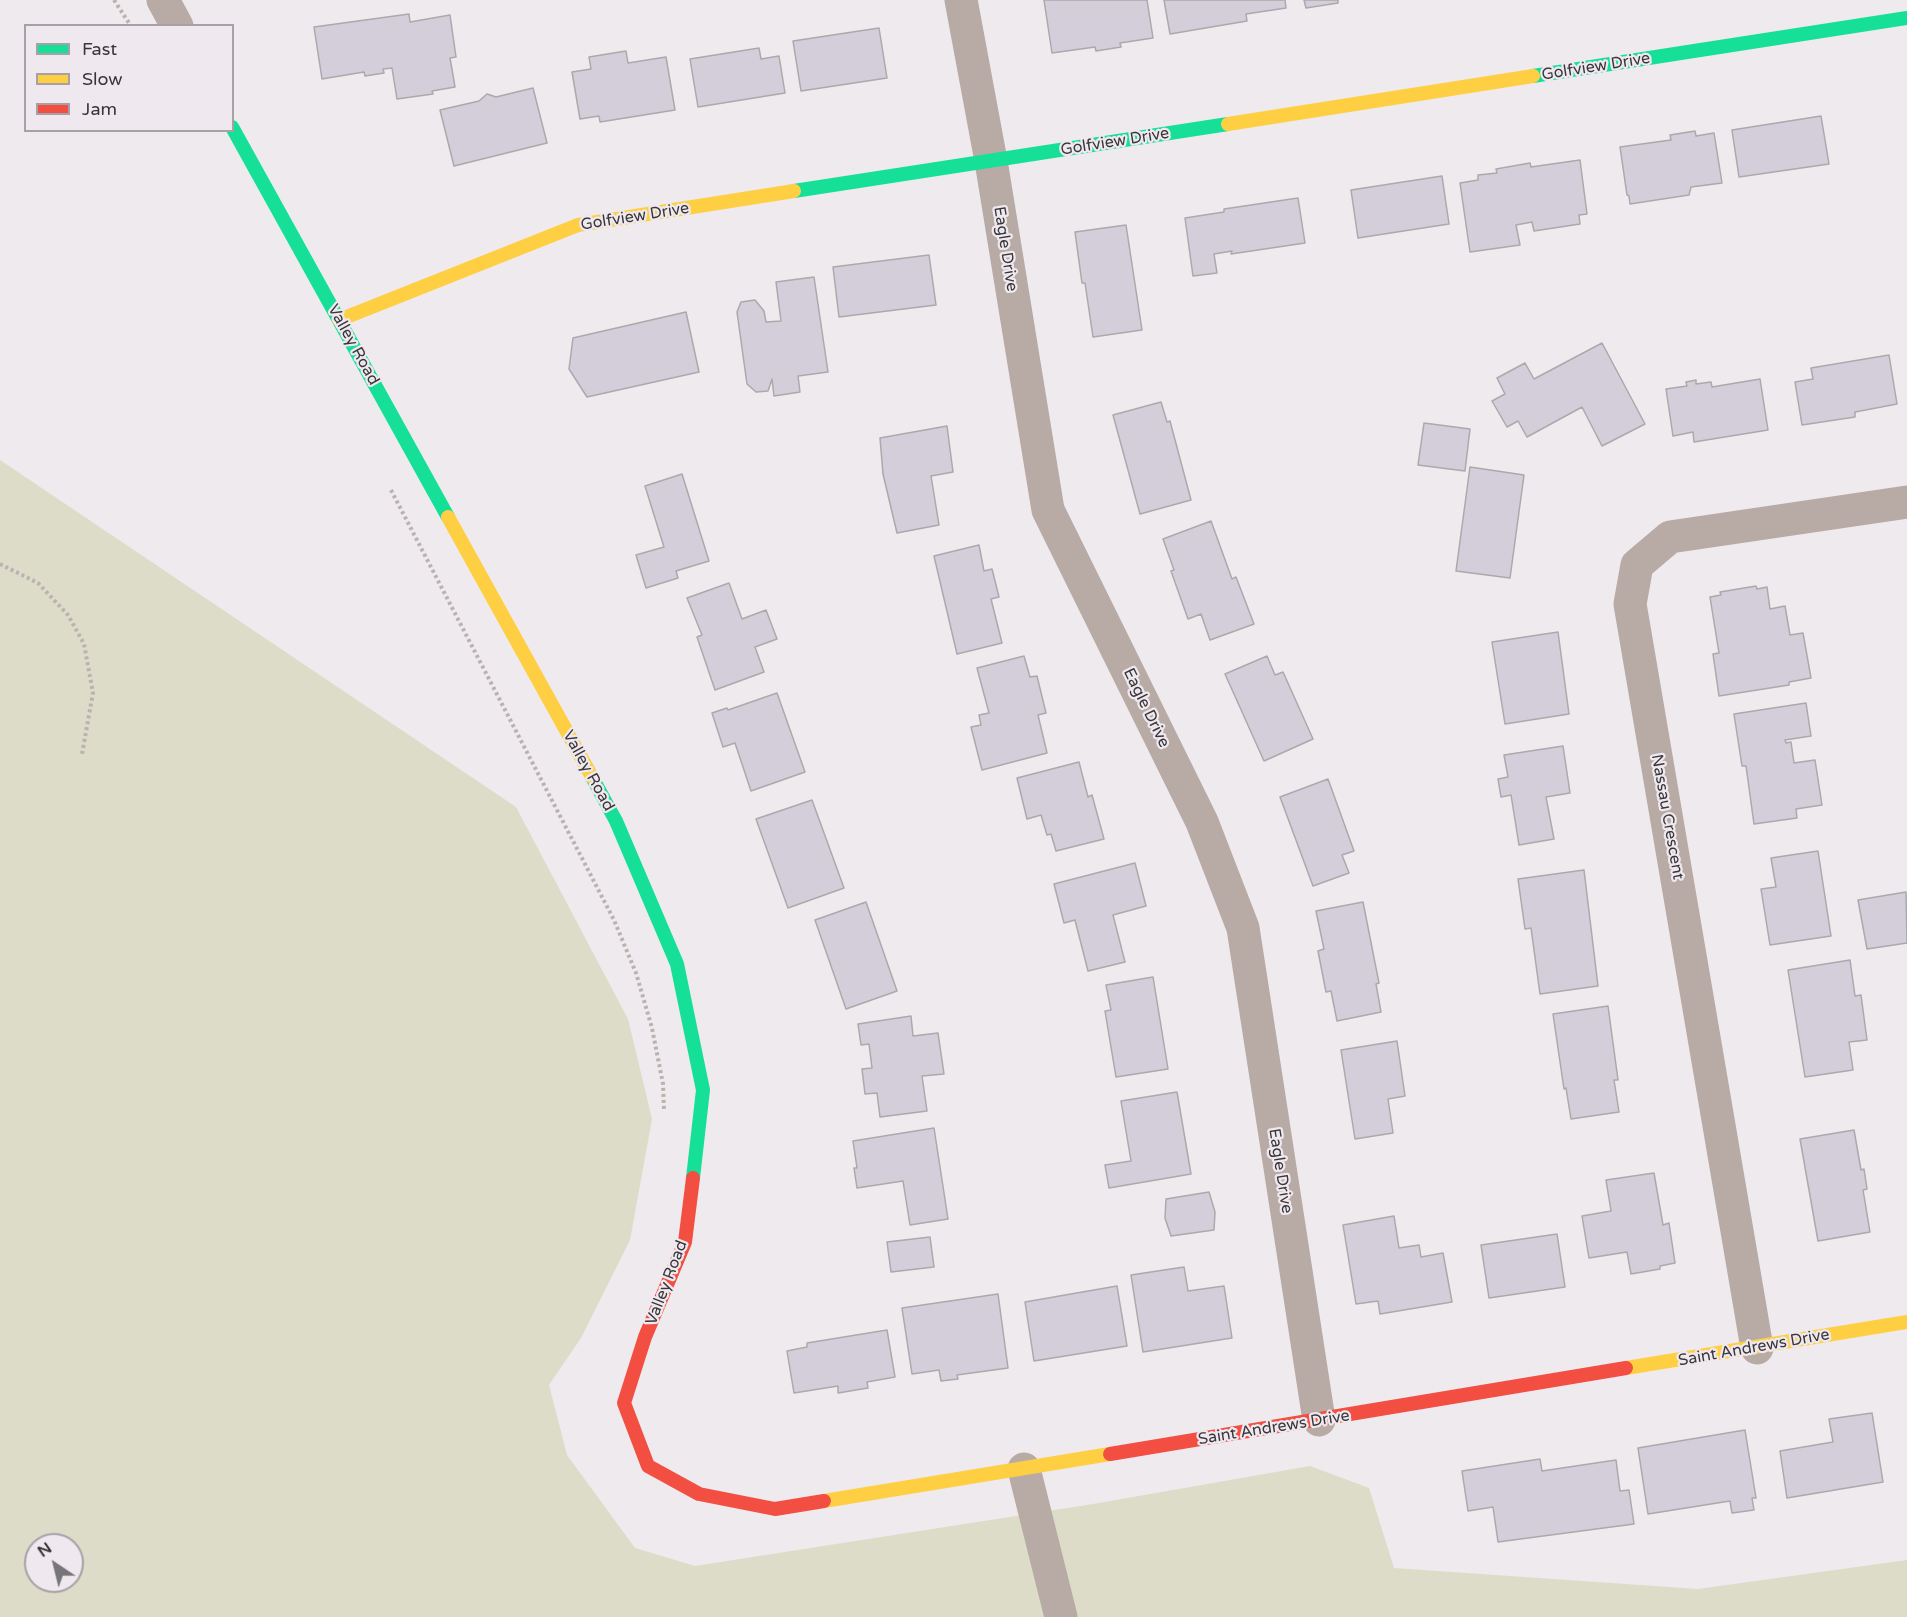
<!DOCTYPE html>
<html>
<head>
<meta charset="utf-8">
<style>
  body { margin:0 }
  #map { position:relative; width:1907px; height:1617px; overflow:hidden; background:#eeeaee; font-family:"Varela Round",sans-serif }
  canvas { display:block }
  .legend { position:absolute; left:24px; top:24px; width:210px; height:108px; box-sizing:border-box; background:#efe9ef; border:2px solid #a6a1a6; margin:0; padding:8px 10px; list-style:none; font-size:18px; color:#383638 }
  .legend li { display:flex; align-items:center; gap:12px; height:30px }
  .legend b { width:30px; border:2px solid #a6a1a6 }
  .north { position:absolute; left:24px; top:1533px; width:60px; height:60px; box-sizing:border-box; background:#efe9ef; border:2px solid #a6a1a6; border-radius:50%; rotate:325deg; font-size:16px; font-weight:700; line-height:24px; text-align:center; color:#383638 }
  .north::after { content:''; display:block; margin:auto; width:21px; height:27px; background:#787578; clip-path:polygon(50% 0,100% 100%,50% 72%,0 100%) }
</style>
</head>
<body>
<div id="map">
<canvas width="1907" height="1617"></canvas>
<ul class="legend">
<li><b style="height:8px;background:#16e098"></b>Fast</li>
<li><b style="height:8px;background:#ffcf43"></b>Slow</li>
<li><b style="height:8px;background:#f24e42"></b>Jam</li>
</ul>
<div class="north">N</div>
</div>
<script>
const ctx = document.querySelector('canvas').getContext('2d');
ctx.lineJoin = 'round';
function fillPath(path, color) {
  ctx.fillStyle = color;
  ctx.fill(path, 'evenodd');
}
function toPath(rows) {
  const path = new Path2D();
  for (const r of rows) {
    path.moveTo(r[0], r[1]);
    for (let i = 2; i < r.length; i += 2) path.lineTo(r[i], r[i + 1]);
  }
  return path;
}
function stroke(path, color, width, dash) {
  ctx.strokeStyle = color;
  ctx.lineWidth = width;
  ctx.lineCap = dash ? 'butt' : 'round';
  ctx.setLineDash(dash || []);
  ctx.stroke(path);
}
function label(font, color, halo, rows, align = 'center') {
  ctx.font = font + ' "Varela Round",sans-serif';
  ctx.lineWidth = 4.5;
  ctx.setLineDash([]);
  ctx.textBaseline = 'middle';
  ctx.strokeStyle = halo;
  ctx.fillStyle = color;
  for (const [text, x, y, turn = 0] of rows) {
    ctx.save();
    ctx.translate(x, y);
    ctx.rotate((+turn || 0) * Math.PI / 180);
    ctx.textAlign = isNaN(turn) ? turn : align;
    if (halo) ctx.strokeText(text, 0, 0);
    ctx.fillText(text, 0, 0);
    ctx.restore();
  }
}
fillPath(toPath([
  [0,460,516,807,628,1019,652,1119,630,1240,581,1338,549,1385,567,1455,635,1548,695,1566,1093,1504,1310,1466,1369,1488,1394,1568,1698,1589,1907,1560,1907,1617,0,1617],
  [36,1545,72,1545,72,1581,36,1581]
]), '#dcdcc9');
const building = toPath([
  [1044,0,1147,0,1153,38,1120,43,1121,47,1096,51,1095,47,1052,53,1044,0],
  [1164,0,1285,0,1286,8,1246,14,1247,21,1170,34,1164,0],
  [1304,0,1338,0,1338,3,1306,8,1304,0],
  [409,14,410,22,450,15,456,57,450,58,455,87,432,91,433,94,397,99,392,68,383,69,384,73,365,76,364,72,322,79,314,27,409,14],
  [879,28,887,78,801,91,793,41,879,28],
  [759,48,761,59,779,56,785,93,698,107,690,59,759,48],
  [626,51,628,63,666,57,675,110,600,122,599,116,580,119,572,72,591,69,589,57,626,51],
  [533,88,547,143,454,166,440,110,479,101,487,94,496,97,533,88],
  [1821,116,1829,164,1739,177,1732,130,1821,116],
  [1695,131,1696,136,1714,133,1722,183,1691,187,1689,195,1630,204,1629,196,1627,195,1620,147,1671,140,1670,135,1695,131],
  [1580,160,1587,214,1579,215,1580,224,1534,231,1532,222,1516,225,1520,245,1470,252,1460,183,1478,180,1478,175,1497,173,1496,169,1530,163,1531,167,1580,160],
  [1442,176,1449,224,1358,238,1351,190,1442,176],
  [1298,198,1305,243,1231,254,1232,251,1214,254,1217,273,1193,276,1185,218,1224,212,1224,209,1298,198],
  [1126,225,1142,330,1093,337,1085,283,1082,283,1075,232,1126,225],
  [929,255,936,305,839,317,833,267,929,255],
  [814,277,828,372,798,376,800,392,774,396,772,379,768,391,756,392,747,384,737,312,741,302,755,300,764,311,766,322,781,321,776,282,814,277],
  [686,312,699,372,587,397,569,369,573,338,686,312],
  [1602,343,1645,424,1602,446,1582,407,1527,437,1518,421,1507,427,1492,401,1505,394,1497,378,1525,363,1534,379,1602,343],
  [1889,355,1897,404,1855,412,1855,417,1802,425,1795,382,1813,379,1811,368,1889,355],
  [1760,379,1768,430,1694,442,1693,432,1673,436,1666,389,1687,386,1686,382,1696,380,1696,384,1711,382,1712,387,1760,379],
  [1161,402,1167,422,1170,421,1191,500,1140,514,1113,415,1161,402],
  [1424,423,1470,429,1465,471,1418,465,1424,423],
  [947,426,953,472,931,476,939,525,897,533,883,474,880,438,947,426],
  [1470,467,1524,475,1510,578,1456,571,1470,467],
  [682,474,709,561,676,571,678,578,646,588,636,555,664,547,645,486,682,474],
  [1211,521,1232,579,1236,577,1254,624,1210,640,1201,614,1188,619,1171,571,1174,570,1163,539,1211,521],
  [979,545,984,571,992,569,999,597,991,599,1002,643,957,654,934,556,979,545],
  [729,583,742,619,766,610,777,639,755,647,764,672,715,690,697,637,702,635,687,598,729,583],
  [1756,586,1757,589,1767,587,1770,609,1785,606,1790,635,1803,633,1811,678,1789,682,1789,685,1719,696,1713,654,1719,653,1710,597,1721,595,1720,592,1756,586],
  [1558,632,1569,714,1505,724,1492,642,1558,632],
  [1024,656,1030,677,1037,676,1046,713,1038,715,1047,753,982,770,971,727,981,725,979,715,989,713,977,668,1024,656],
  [1267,656,1275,675,1283,672,1313,739,1264,761,1225,674,1267,656],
  [777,693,805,772,751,791,735,743,723,747,712,713,727,708,728,710,777,693],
  [1806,703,1811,736,1785,740,1786,743,1791,742,1794,763,1815,760,1822,805,1796,809,1797,818,1754,824,1746,766,1742,766,1734,714,1806,703],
  [1563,746,1570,793,1546,797,1554,839,1519,845,1511,795,1501,797,1498,779,1508,777,1504,755,1563,746],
  [1079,762,1088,797,1092,795,1104,839,1056,851,1051,834,1047,835,1041,815,1027,819,1017,778,1079,762],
  [1328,779,1354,851,1342,855,1349,873,1313,886,1280,797,1328,779],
  [812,800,844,888,788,908,756,819,812,800],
  [1818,851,1831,936,1770,945,1761,889,1776,887,1771,858,1818,851],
  [1135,863,1146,906,1113,915,1125,962,1088,971,1075,920,1064,923,1054,884,1135,863],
  [1584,870,1598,986,1540,994,1531,928,1525,929,1518,879,1584,870],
  [1906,892,1907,943,1867,949,1858,900,1906,892],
  [866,902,897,991,846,1009,815,920,866,902],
  [1363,902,1379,983,1376,984,1381,1012,1337,1021,1331,991,1326,992,1318,951,1324,949,1316,911,1363,902],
  [1850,960,1855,996,1861,995,1867,1040,1849,1042,1853,1070,1805,1077,1788,970,1850,960],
  [1153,977,1168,1069,1116,1077,1105,1011,1111,1010,1106,985,1153,977],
  [1608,1006,1618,1080,1614,1080,1619,1112,1571,1119,1566,1088,1564,1089,1553,1014,1608,1006],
  [911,1016,913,1036,938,1033,944,1074,922,1076,927,1111,880,1117,877,1093,865,1094,862,1069,872,1068,869,1044,861,1045,858,1024,911,1016],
  [1397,1041,1405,1096,1388,1099,1393,1133,1355,1139,1341,1050,1397,1041],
  [1177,1092,1191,1174,1109,1188,1105,1165,1131,1161,1121,1101,1177,1092],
  [934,1128,948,1219,910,1225,903,1181,857,1188,854,1168,857,1168,853,1141,934,1128],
  [1854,1130,1861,1170,1864,1169,1867,1189,1863,1190,1870,1232,1818,1241,1800,1139,1854,1130],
  [1654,1173,1663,1225,1669,1223,1675,1263,1660,1266,1660,1269,1631,1274,1627,1252,1589,1258,1582,1216,1611,1211,1606,1180,1654,1173],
  [1209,1192,1215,1212,1214,1230,1171,1236,1165,1218,1166,1199,1209,1192],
  [1394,1216,1399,1248,1419,1245,1421,1257,1443,1253,1452,1302,1380,1314,1378,1301,1356,1304,1343,1225,1394,1216],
  [1557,1234,1565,1287,1489,1298,1481,1245,1557,1234],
  [930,1237,934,1267,891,1272,887,1242,930,1237],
  [1184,1267,1188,1291,1224,1286,1232,1338,1143,1352,1131,1275,1184,1267],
  [1117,1286,1127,1346,1034,1361,1025,1302,1117,1286],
  [998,1294,1008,1368,957,1375,958,1379,941,1381,939,1370,912,1374,902,1308,998,1294],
  [887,1330,895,1377,867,1382,868,1388,838,1393,838,1386,794,1393,787,1351,807,1347,807,1343,887,1330],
  [1872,1413,1883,1482,1787,1498,1780,1451,1833,1442,1829,1419,1872,1413],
  [1745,1430,1756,1498,1752,1498,1754,1510,1732,1513,1730,1501,1648,1514,1638,1448,1745,1430],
  [1540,1459,1542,1471,1616,1460,1620,1491,1629,1490,1634,1524,1498,1542,1493,1507,1468,1511,1462,1471,1540,1459]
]);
fillPath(building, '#d4ceda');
stroke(building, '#aba9ab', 1.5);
stroke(toPath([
  [114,0,131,26],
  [391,490,614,920,636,973,652,1028,663,1084,664,1110],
  [0,564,38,583,68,615,84,644,93,693,82,754]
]), '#bbb2af', 4, [3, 3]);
stroke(toPath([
  [163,0,177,26],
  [961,0,991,161,1048,510,1202,822,1243,928,1319,1420],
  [1757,1348,1630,604,1637,565,1670,537,1907,502],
  [1024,1469,1061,1617]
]), '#b8aaa5', 33);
stroke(toPath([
  [1533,76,1907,18],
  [232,127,448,517],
  [794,191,1228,124],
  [592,777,616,821,677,964,703,1090,693,1178]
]), '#16e098', 14);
stroke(toPath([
  [1228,124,1533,76],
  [339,320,578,225,794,191],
  [448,517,592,777],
  [1626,1368,1907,1322],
  [824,1501,1110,1454]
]), '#ffcf43', 14);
stroke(toPath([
  [693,1178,685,1242,645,1337,624,1403,648,1466,699,1494,775,1509,824,1501],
  [1110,1454,1626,1368]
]), '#f24e42', 14);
label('16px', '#383638', '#efe9ef', [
  ["Golfview Drive",1596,67,-9],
  ["Golfview Drive",1115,142,-9],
  ["Golfview Drive",635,217,-9],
  ["Eagle Drive",1005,249,81],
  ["Valley Road",353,345,61],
  ["Eagle Drive",1146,708,64],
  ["Valley Road",588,771,61],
  ["Nassau Crescent",1667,817,80],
  ["Eagle Drive",1280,1171,81],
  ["Valley Road",667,1283,-69],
  ["Saint Andrews Drive",1754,1348,-10],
  ["Saint Andrews Drive",1274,1428,-9]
]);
</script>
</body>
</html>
